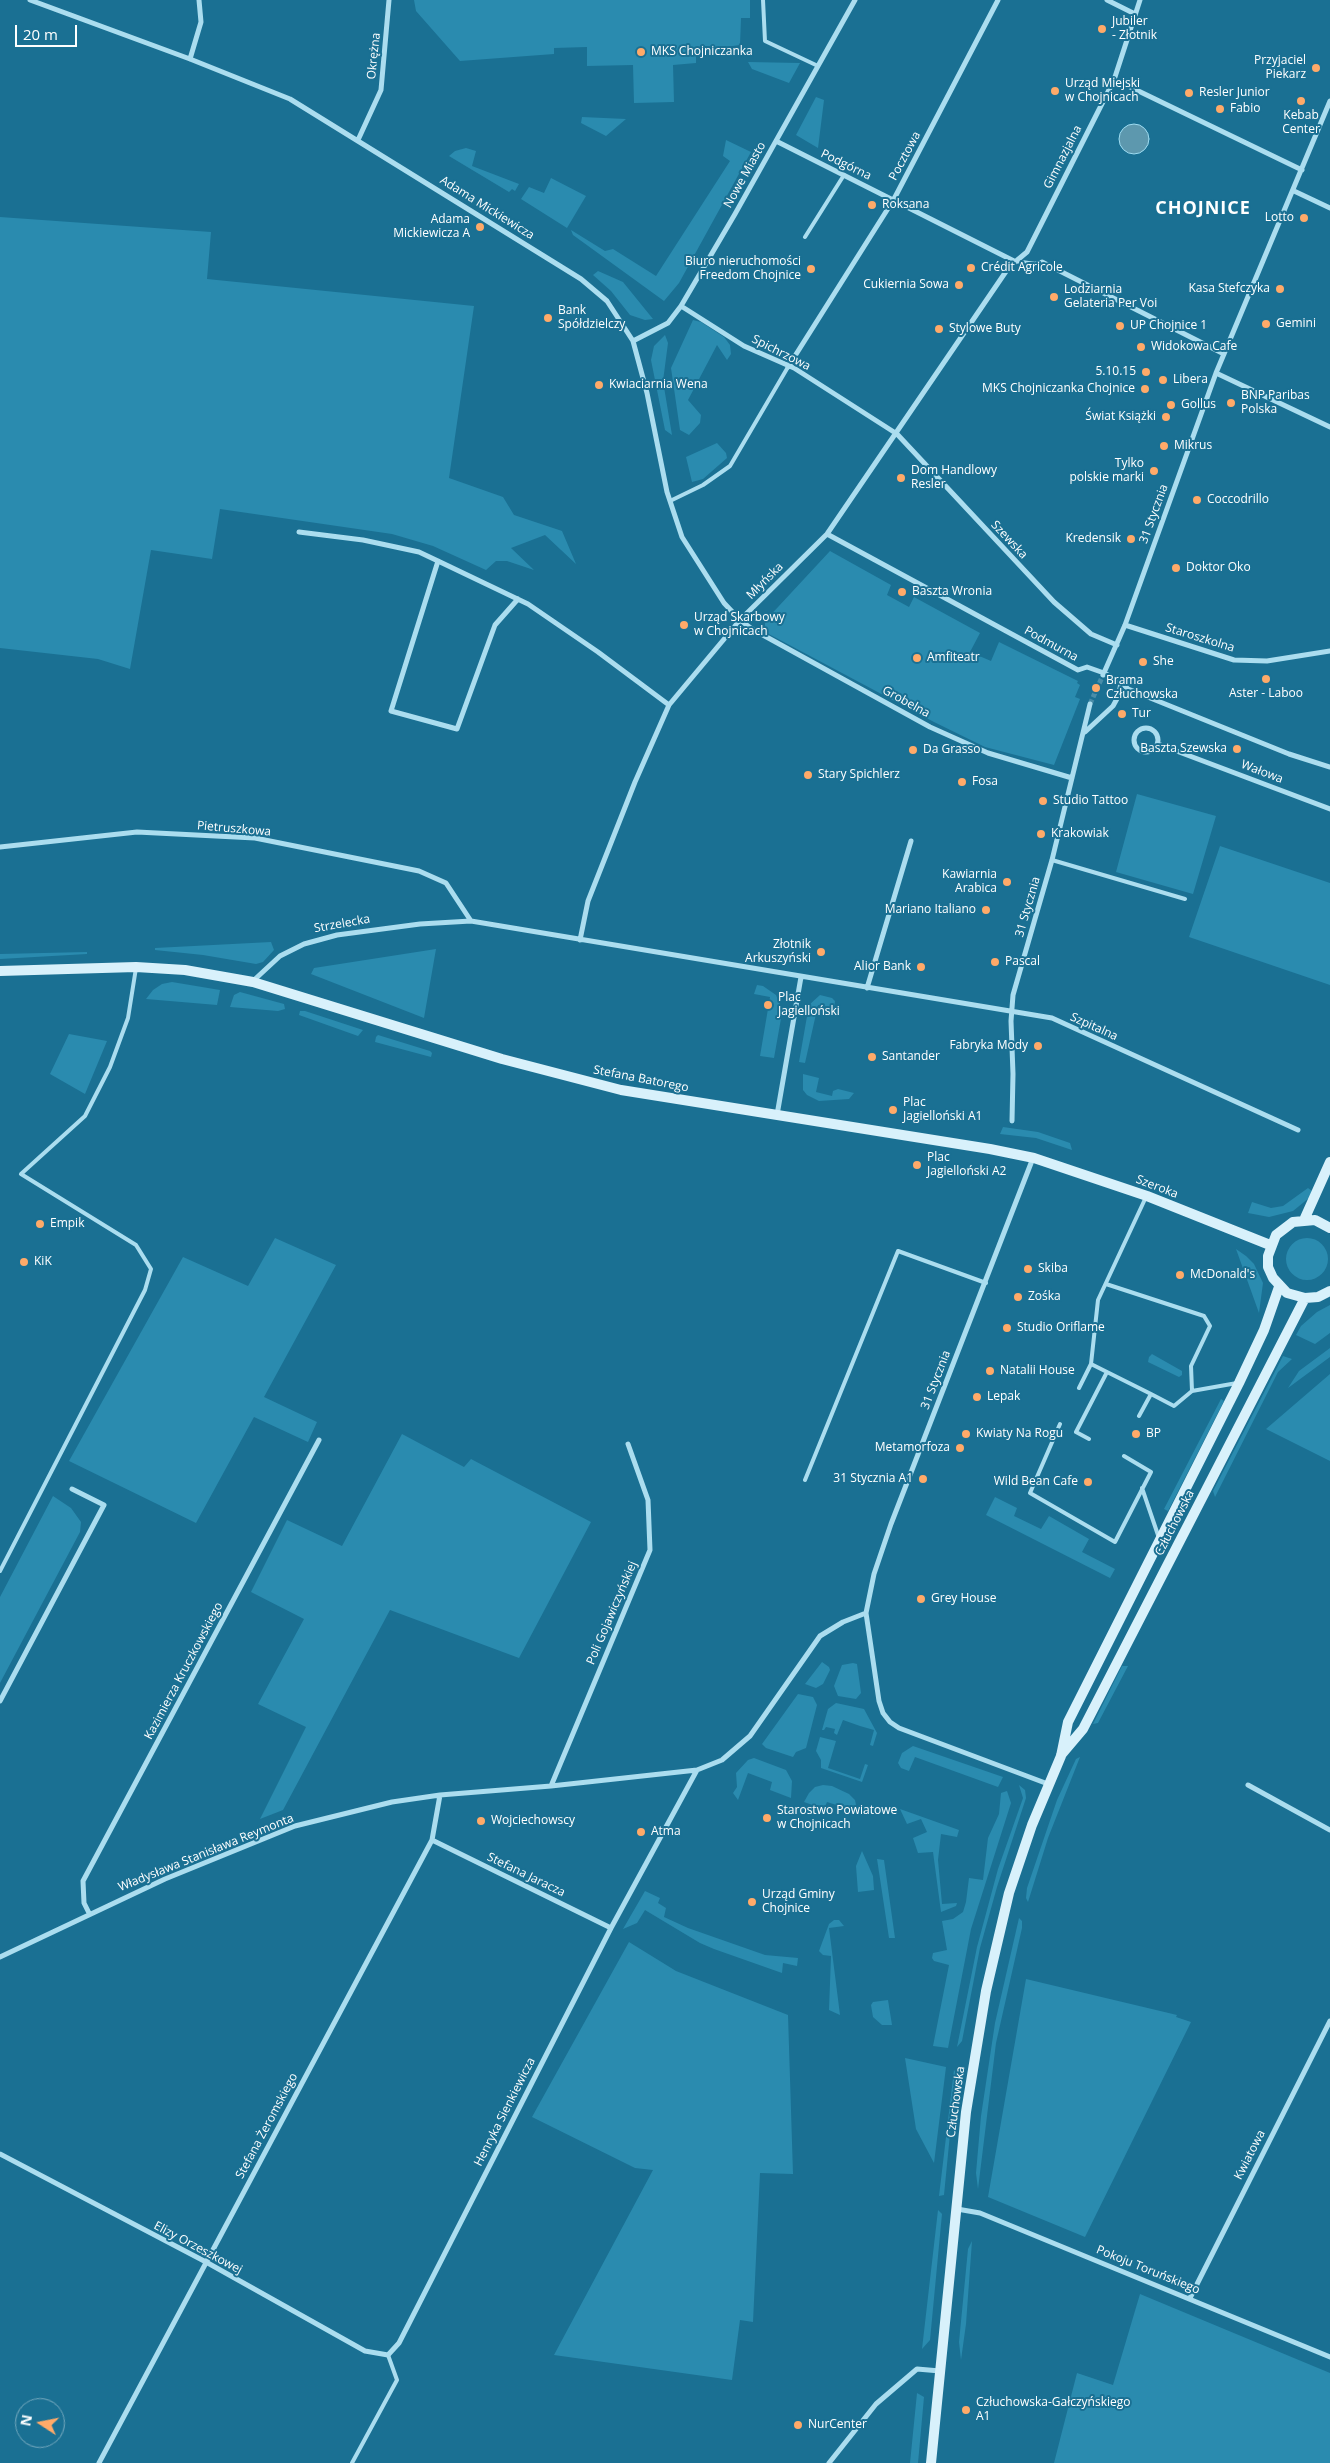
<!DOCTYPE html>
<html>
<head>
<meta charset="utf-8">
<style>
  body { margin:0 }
  #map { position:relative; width:1330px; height:2463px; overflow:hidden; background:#1a7093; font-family:"Open Sans",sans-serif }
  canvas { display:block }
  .north { position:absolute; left:15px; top:2398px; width:50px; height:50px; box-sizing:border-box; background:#1a7093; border:1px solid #76a9be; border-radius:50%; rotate:281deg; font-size:14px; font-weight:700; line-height:20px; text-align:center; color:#fff }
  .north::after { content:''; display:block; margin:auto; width:18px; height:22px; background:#ffaa69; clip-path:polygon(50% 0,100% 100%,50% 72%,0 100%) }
  .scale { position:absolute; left:15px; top:25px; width:62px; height:22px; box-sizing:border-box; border:2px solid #fff; border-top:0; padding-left:6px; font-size:15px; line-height:18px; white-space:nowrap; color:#fff; -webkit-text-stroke:4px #1a7093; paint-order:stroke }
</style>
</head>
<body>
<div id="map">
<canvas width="1330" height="2463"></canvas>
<div class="north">N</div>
<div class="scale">20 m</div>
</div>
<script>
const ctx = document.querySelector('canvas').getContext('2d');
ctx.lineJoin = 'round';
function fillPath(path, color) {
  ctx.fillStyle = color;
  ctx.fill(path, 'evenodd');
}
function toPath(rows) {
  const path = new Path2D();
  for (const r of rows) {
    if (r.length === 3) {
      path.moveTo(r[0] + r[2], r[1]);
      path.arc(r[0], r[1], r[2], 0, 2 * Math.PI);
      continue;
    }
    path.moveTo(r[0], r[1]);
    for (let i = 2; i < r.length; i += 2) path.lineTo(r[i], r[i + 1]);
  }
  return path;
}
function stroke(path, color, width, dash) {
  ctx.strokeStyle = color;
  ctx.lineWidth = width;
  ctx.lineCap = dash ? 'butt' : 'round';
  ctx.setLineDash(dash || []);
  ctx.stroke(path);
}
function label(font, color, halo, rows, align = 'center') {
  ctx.font = font + ' "Open Sans",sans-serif';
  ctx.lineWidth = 4;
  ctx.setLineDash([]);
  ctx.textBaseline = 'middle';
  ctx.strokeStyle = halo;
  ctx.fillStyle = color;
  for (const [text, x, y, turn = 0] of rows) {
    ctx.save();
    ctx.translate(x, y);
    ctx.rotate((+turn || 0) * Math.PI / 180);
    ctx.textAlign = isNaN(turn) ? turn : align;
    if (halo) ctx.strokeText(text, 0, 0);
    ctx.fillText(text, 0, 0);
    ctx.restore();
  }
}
fillPath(toPath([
  [414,0,750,0,750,18,741,18,740,45,696,51,696,63,673,65,674,102,634,103,633,65,587,66,587,47,554,48,554,54,460,61,416,11],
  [748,62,800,63,789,83,752,69],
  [816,97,824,100,818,148,796,135],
  [582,117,626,119,606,136,581,123],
  [726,140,751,152,679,283,664,301,573,235,571,230,605,251,613,249,656,276,730,161,723,156],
  [466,148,476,151,472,166,519,184,515,191,512,189,509,192,449,156,455,151],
  [551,178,586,196,567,228,521,199,529,187,544,193],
  [0,217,211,232,207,279,474,306,449,478,503,497,514,515,562,531,576,564,545,535,511,548,534,570,507,561,496,561,486,570,433,546,392,534,220,509,212,559,151,550,130,669,98,659,0,648],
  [598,271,623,282,653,319,645,320,630,315,611,291,593,275],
  [693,320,701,322,724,337,730,345,731,354,727,360,717,345,688,400,701,415,700,423,689,435,680,430,671,368],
  [665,335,668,343,663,381,672,435,665,430,651,360,654,346],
  [717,443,726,453,727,458,703,479,692,482,686,457],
  [830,551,891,585,887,595,909,607,914,597,980,633,970,652,991,661,999,642,1078,681,1077,683,1080,685,1075,697,1080,699,1054,765,985,747,934,722,765,632,765,621],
  [1137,794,1216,816,1193,894,1116,872],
  [1220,846,1330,883,1330,985,1189,937],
  [271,942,274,950,263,962,256,964,203,955,155,950,155,948],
  [436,949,424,1018,311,974,314,968],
  [87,952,87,954,0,959,0,954],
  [172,982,220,990,217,1005,146,999,153,990,162,984],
  [757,985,763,986,776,995,781,1007,782,1013,774,1058,760,1056,770,997,754,994],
  [240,992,284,1004,285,1009,278,1011,230,1007,234,995],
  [820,995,832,998,835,1001,834,1008,818,1005,805,1063,799,1062,809,1005],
  [300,1011,305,1011,363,1030,358,1036,299,1015],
  [69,1034,107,1041,85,1094,50,1074],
  [378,1035,430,1051,432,1053,431,1057,375,1042,376,1037],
  [803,1074,819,1078,816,1092,832,1096,833,1091,838,1089,854,1093,849,1099,819,1101,807,1095,803,1090],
  [1003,1127,1038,1132,1070,1143,1072,1150,1036,1138,1000,1134],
  [1308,1188,1312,1191,1309,1198,1293,1211,1269,1217,1248,1213,1252,1202,1271,1208,1283,1206],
  [1307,1259,21],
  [275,1238,336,1265,264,1397,317,1422,308,1442,254,1417,196,1523,69,1461,183,1257,248,1286],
  [1236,1249,1246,1256,1254,1264,1263,1283,1259,1313],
  [1330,1305,1330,1333,1315,1344,1296,1335,1301,1326,1317,1312],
  [1330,1348,1330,1357,1288,1388,1299,1371],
  [1152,1354,1182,1371,1182,1375,1179,1377,1148,1362,1149,1357],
  [1283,1356,1292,1359,1278,1372,1215,1497,1213,1491],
  [1330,1374,1330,1461,1266,1429],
  [1221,1399,1224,1401,1168,1511,1164,1509],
  [402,1434,464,1467,471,1459,591,1522,519,1658,390,1610,283,1810,260,1819,306,1727,258,1704,304,1619,251,1592,287,1520,342,1546],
  [53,1496,71,1508,81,1522,80,1532,0,1683,0,1597],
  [995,1497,1017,1508,1014,1516,1041,1529,1049,1516,1089,1539,1082,1552,1115,1569,1110,1578,986,1515],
  [822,1662,829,1667,830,1670,823,1684,816,1688,805,1684],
  [853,1663,857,1664,861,1693,856,1699,838,1696,834,1686,842,1665],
  [1122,1666,1128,1666,1098,1723,1093,1724],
  [798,1694,813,1697,817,1705,806,1748,796,1752,793,1757,766,1748,762,1744],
  [836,1703,864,1709,877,1733,873,1746,870,1745,874,1730,860,1726,843,1720,837,1735,834,1733,835,1729,826,1727,824,1730,822,1730,828,1709],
  [820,1737,836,1741,828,1768,860,1779,865,1764,868,1765,862,1782,821,1768,821,1760,816,1751],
  [913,1746,1003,1777,998,1787,915,1757,909,1771,901,1768,898,1763,902,1753],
  [1080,1757,1048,1838,1028,1902,1026,1898,1027,1888,1057,1800,1076,1759],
  [754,1758,786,1770,792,1781,791,1798,770,1790,772,1782,748,1773,738,1800,733,1793,737,1787,736,1773,748,1760],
  [823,1785,832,1786,849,1794,855,1800,857,1810,852,1810,827,1802,824,1809,804,1802,809,1793,815,1787],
  [1019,1785,1025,1790,1026,1798,997,1887,980,1948,962,2041,957,2047,977,1947,998,1869,1023,1798],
  [1007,1791,1011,1803,971,1929,948,2048,933,2046,949,1965,934,1961,932,1958,933,1953,947,1950,942,1921,953,1919,963,1912,966,1902,969,1878,983,1880,988,1838,999,1814,1001,1793],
  [900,1809,959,1830,957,1837,941,1834,938,1860,942,1904,957,1903,956,1906,941,1912,933,1852,918,1853,913,1838,927,1832,921,1819,907,1824],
  [862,1851,873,1876,874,1890,858,1892,856,1866],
  [877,1859,884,1860,895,1938,889,1938],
  [645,1891,660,1898,658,1903,666,1908,664,1917,688,1928,765,1955,798,1958,797,1966,783,1963,782,1973,714,1949,700,1943,645,1910,637,1923,623,1929],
  [1019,1918,1022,1921,1022,1928,996,2043,978,2189,976,2173,981,2116,995,2023],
  [834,1920,839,1920,844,1926,829,1928,840,2015,829,2010,831,1956,823,1955,819,1951,829,1924],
  [629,1942,676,1971,788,2015,793,2174,760,2173,753,2322,740,2320,732,2380,554,2355,653,2170,635,2168,532,2117],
  [1026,1979,1177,2015,1176,2017,1191,2022,1085,2237,988,2197],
  [888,2000,892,2025,882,2025,873,2017,871,2005,873,2002],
  [905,2058,946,2067,934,2163,916,2129],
  [954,2070,956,2073,944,2195,939,2196],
  [938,2210,942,2214,930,2340,922,2349],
  [972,2241,966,2324,961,2360,959,2342,968,2249],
  [1140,2294,1330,2373,1330,2463,1054,2463,1077,2373,1113,2385],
  [917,2393,924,2397,918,2463,910,2463]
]), '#2a8baf');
const water = toPath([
  [1134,139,15]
]);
fillPath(water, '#5d98ae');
stroke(water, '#9edcf1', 1);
stroke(toPath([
  [1090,704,1103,675]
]), '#488da9', 5, [5, 2.5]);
stroke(toPath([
  [763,0,765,41,818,66],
  [805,237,844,175],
  [1014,261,1036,264],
  [670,501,703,485,730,466,788,367],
  [1052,860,1185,899],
  [1146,1197,1098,1300,1091,1364,1151,1394],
  [1106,1284,1204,1316,1210,1326,1191,1366,1192,1391],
  [1079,1388,1091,1364],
  [1139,1416,1151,1394,1174,1406,1192,1391,1237,1383],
  [1060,1424,1030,1493,1115,1542,1151,1472,1124,1456],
  [1089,1439,1076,1432,1107,1372],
  [805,1480,898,1251,986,1283],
  [1142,1488,1159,1538],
  [0,1571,145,1290,151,1269,136,1245,21,1174,85,1116,110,1067,128,1018,136,968],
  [352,2463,397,2380,388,2355]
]), '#abddef', 4);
stroke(toPath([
  [30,0,190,59,290,99,581,279,607,301,633,341,647,393,667,492,682,537,724,603,740,620,752,629,930,727,988,753,1072,778],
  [1107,0,1135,14],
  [190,59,201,22,199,0],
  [1126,85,1302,170],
  [358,140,381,90,389,0],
  [776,141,1014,261],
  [1294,191,1330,208],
  [1036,264,1042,262,1224,354],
  [681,306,744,346,794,368,897,434,1054,602,1091,634,1117,645],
  [633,341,668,323,681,306,735,214,855,0],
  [788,367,894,199,998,0],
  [1216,373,1330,427],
  [299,532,363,540,419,552,438,561,528,604,598,652,669,705],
  [827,534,1078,670,1087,667,1104,673,1121,682,1128,689,1289,754,1330,767],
  [438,561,391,711,457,729,495,625,518,599],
  [1125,625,1234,660,1267,661,1330,651],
  [1103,675,1125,625,1216,373,1330,101],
  [1146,740,12],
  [1085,732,1113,706,1119,695,1121,682],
  [1158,744,1330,809],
  [0,847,137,832,255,838,419,871,446,883,471,921],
  [580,940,588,901,635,782,669,705,740,620,827,534,1009,267,1027,252,1114,80,1140,0],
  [253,981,280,956,304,944,337,935,420,924,471,921,1052,1018,1298,1130],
  [867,988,911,841],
  [777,1115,801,977],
  [1012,1121,1013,1074,1011,1021,1013,995,1052,860,1090,704],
  [866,1613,879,1701,883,1713,890,1722,899,1728,1048,1784],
  [0,1701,104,1505,72,1489],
  [1248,1785,1330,1830],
  [551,1786,650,1550,648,1500,628,1444],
  [432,1840,611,1928],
  [89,1913,84,1903,83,1881,319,1440],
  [0,1957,165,1879,295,1826,392,1802,440,1795,551,1786,697,1770,722,1760,750,1736,820,1636,843,1622,866,1613,874,1574,891,1524,1033,1158],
  [0,2154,206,2262,365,2351,388,2355,399,2343,611,1928,697,1770],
  [957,2209,980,2213,1330,2357],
  [1190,2298,1330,2021],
  [99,2463,432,1840,440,1795],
  [829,2463,876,2404,917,2369,940,2371]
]), '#abddef', 5);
stroke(toPath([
  [0,971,136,967,185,970,253,982,502,1059,621,1090,990,1149,1034,1158,1147,1196,1270,1245],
  [1304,1220,1330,1162],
  [1330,1228,1315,1220,1293,1222,1276,1235,1268,1256,1268,1267,1273,1278,1287,1293,1305,1298,1318,1297,1330,1291],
  [1061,1755,1083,1729,1305,1298],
  [931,2463,966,2112,986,1991,1009,1893,1032,1825,1061,1756,1068,1722,1239,1383,1264,1330,1279,1287]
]), '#d8f1fb', 10);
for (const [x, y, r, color] of [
  [1102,29,5,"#ffaa69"],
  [641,52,5,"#ffaa69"],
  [1316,68,5,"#ffaa69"],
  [1055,91,5,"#ffaa69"],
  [1189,93,5,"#ffaa69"],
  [1301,101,5,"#ffaa69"],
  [1220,109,5,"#ffaa69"],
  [872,205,5,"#ffaa69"],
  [1304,218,5,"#ffaa69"],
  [480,227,5,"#ffaa69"],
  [971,268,5,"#ffaa69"],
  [811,269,5,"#ffaa69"],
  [959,285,5,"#ffaa69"],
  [1280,289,5,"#ffaa69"],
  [1054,297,5,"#ffaa69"],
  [548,318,5,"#ffaa69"],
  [1266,324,5,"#ffaa69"],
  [1120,326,5,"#ffaa69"],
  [939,329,5,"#ffaa69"],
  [1141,347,5,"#ffaa69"],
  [1146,372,5,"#ffaa69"],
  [1163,380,5,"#ffaa69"],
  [599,385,5,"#ffaa69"],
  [1145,389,5,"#ffaa69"],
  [1231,403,5,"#ffaa69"],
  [1171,405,5,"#ffaa69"],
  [1166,417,5,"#ffaa69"],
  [1164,446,5,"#ffaa69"],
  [1154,471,5,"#ffaa69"],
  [901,478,5,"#ffaa69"],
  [1197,500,5,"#ffaa69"],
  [1131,539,5,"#ffaa69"],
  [1176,568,5,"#ffaa69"],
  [902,592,5,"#ffaa69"],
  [684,625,5,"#ffaa69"],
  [917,658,5,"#ffaa69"],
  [1143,662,5,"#ffaa69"],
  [1266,679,5,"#ffaa69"],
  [1096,688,5,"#ffaa69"],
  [1122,714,5,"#ffaa69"],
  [1237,749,5,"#ffaa69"],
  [913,750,5,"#ffaa69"],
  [808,775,5,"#ffaa69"],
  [962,782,5,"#ffaa69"],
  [1043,801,5,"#ffaa69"],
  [1041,834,5,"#ffaa69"],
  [1007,882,5,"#ffaa69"],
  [986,910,5,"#ffaa69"],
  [821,952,5,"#ffaa69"],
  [995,962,5,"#ffaa69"],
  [921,967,5,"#ffaa69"],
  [768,1005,5,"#ffaa69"],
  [1038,1046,5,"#ffaa69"],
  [872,1057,5,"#ffaa69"],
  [893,1110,5,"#ffaa69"],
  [917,1165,5,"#ffaa69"],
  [40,1224,5,"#ffaa69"],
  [24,1262,5,"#ffaa69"],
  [1028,1269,5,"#ffaa69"],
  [1180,1275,5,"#ffaa69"],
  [1018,1297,5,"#ffaa69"],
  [1007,1328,5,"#ffaa69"],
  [990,1371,5,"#ffaa69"],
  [977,1397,5,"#ffaa69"],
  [966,1434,5,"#ffaa69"],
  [1136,1434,5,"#ffaa69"],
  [960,1448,5,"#ffaa69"],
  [923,1479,5,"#ffaa69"],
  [1088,1482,5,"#ffaa69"],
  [921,1599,5,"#ffaa69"],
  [767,1818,5,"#ffaa69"],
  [481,1821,5,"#ffaa69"],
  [641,1832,5,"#ffaa69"],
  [752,1902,5,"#ffaa69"],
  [966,2410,5,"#ffaa69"],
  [798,2425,5,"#ffaa69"]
]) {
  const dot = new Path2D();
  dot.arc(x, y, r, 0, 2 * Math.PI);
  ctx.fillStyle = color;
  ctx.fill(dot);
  stroke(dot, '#1a7093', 2);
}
label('12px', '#fff', '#1a7093', [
  ["Jubiler",1112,22],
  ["- Złotnik",1112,36],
  ["MKS Chojniczanka",651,52],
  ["Przyjaciel",1306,61,"right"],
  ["Piekarz",1306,75,"right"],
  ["Urząd Miejski",1065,84],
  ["w Chojnicach",1065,98],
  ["Resler Junior",1199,93],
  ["Fabio",1230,109],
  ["Kebab",1301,116,"center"],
  ["Center",1301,130,"center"],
  ["Roksana",882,205],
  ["Lotto",1294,218,"right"],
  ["Adama",470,220,"right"],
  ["Mickiewicza A",470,234,"right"],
  ["Biuro nieruchomości",801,262,"right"],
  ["Freedom Chojnice",801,276,"right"],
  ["Crédit Agricole",981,268],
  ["Cukiernia Sowa",949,285,"right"],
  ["Kasa Stefczyka",1270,289,"right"],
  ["Lodziarnia",1064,290],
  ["Gelateria Per Voi",1064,304],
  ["Bank",558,311],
  ["Spółdzielczy",558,325],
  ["Gemini",1276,324],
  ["UP Chojnice 1",1130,326],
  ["Stylowe Buty",949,329],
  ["Widokowa Cafe",1151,347],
  ["5.10.15",1136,372,"right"],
  ["Libera",1173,380],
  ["Kwiaciarnia Wena",609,385],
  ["MKS Chojniczanka Chojnice",1135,389,"right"],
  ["BNP Paribas",1241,396],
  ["Polska",1241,410],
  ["Gollus",1181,405],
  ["Świat Książki",1156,417,"right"],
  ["Mikrus",1174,446],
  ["Tylko",1144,464,"right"],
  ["polskie marki",1144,478,"right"],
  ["Dom Handlowy",911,471],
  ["Resler",911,485],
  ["Coccodrillo",1207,500],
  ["Kredensik",1121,539,"right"],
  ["Doktor Oko",1186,568],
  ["Baszta Wronia",912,592],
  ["Urząd Skarbowy",694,618],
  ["w Chojnicach",694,632],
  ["Amfiteatr",927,658],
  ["She",1153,662],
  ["Brama",1106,681],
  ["Człuchowska",1106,695],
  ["Aster - Laboo",1266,694,"center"],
  ["Tur",1132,714],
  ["Baszta Szewska",1227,749,"right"],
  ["Da Grasso",923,750],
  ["Stary Spichlerz",818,775],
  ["Fosa",972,782],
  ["Studio Tattoo",1053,801],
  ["Krakowiak",1051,834],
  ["Kawiarnia",997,875,"right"],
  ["Arabica",997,889,"right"],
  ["Mariano Italiano",976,910,"right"],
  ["Złotnik",811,945,"right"],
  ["Arkuszyński",811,959,"right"],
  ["Pascal",1005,962],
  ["Alior Bank",911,967,"right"],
  ["Plac",778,998],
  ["Jagielloński",778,1012],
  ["Fabryka Mody",1028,1046,"right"],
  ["Santander",882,1057],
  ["Plac",903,1103],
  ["Jagielloński A1",903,1117],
  ["Plac",927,1158],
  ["Jagielloński A2",927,1172],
  ["Empik",50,1224],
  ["KiK",34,1262],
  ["Skiba",1038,1269],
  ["McDonald's",1190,1275],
  ["Zośka",1028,1297],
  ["Studio Oriflame",1017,1328],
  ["Natalii House",1000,1371],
  ["Lepak",987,1397],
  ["Kwiaty Na Rogu",976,1434],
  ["BP",1146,1434],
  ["Metamorfoza",950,1448,"right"],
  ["31 Stycznia A1",913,1479,"right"],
  ["Wild Bean Cafe",1078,1482,"right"],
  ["Grey House",931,1599],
  ["Starostwo Powiatowe",777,1811],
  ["w Chojnicach",777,1825],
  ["Wojciechowscy",491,1821],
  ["Atma",651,1832],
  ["Urząd Gminy",762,1895],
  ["Chojnice",762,1909],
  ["Człuchowska-Gałczyńskiego",976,2403],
  ["A1",976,2417],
  ["NurCenter",808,2425]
], 'left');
label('12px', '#fff', '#1a7093', [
  ["Okrężna",374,56,-84],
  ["Pocztowa",905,156,-62],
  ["Gimnazjalna",1063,157,-63],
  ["Podgórna",846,165,26],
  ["Nowe Miasto",745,175,-61],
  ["Adama Mickiewicza",487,208,32],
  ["Spichrzowa",781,353,27],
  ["31 Stycznia",1154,514,-70],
  ["Szewska",1009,540,47],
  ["Młyńska",765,581,-45],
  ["Staroszkolna",1200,638,17],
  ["Podmurna",1051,644,29],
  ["Grobelna",906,702,29],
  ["Wałowa",1262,772,21],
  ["Pietruszkowa",234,829,5],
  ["31 Stycznia",1028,907,-74],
  ["Strzelecka",342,924,-10],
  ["Szpitalna",1094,1027,24],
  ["Stefana Batorego",641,1079,11],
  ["Szeroka",1157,1187,21],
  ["31 Stycznia",936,1380,-69],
  ["Człuchowska",1175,1523,-63],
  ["Poli Gojawiczyńskiej",612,1613,-67],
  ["Kazimierza Kruczkowskiego",184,1671,-62],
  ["Władysława Stanisława Reymonta",206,1853,-22],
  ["Stefana Jaracza",526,1875,26],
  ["Człuchowska",956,2102,-82],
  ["Henryka Sienkiewicza",505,2112,-63],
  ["Stefana Żeromskiego",267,2126,-62],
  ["Kwiatowa",1250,2155,-63],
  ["Elizy Orzeszkowej",198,2248,28],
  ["Pokoju Toruńskiego",1148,2270,22]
]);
ctx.letterSpacing = '1px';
label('bold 18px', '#fff', '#1a7093', [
  ["CHOJNICE",1203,209]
]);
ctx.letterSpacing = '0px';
</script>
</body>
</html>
